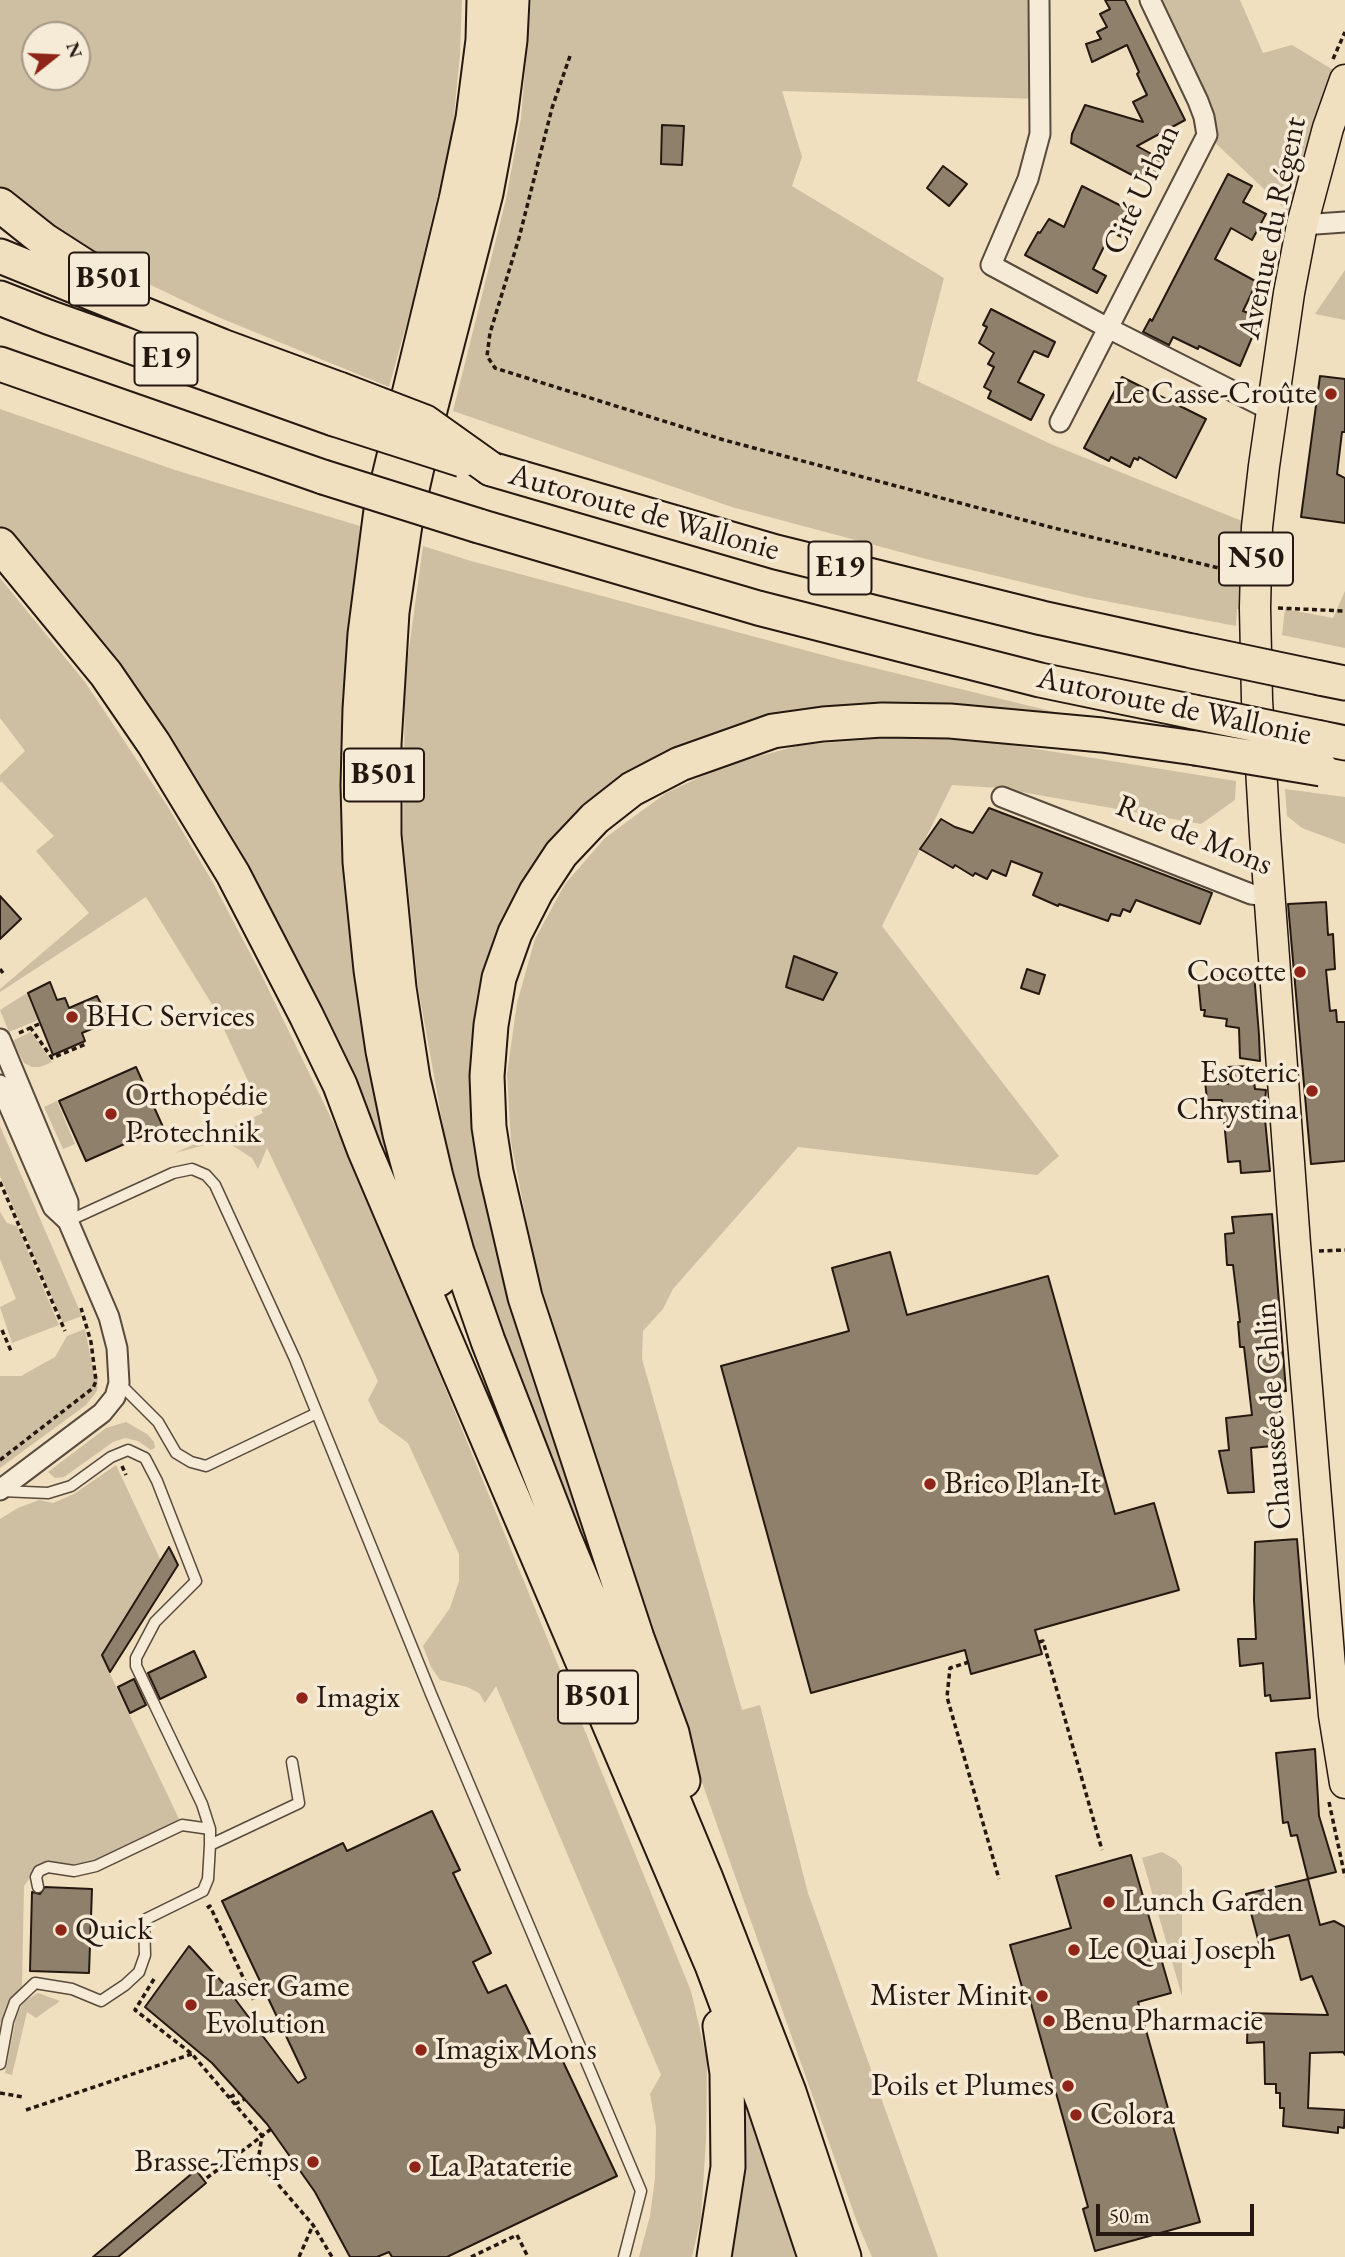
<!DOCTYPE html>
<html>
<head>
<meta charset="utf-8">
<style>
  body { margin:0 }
  #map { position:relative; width:1345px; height:2257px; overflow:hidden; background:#f1e0c0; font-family:"EB Garamond",serif }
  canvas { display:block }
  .north { position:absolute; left:21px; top:21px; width:70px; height:70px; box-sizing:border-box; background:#f6ebd6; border:2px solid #a29787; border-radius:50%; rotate:72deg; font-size:19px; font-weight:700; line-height:28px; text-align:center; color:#251810 }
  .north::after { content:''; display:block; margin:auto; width:24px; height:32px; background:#8f2418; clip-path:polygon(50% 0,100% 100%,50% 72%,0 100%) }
  .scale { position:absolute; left:1096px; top:2204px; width:158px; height:32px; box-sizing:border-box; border:4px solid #251810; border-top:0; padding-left:9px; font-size:21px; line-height:24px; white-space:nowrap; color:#251810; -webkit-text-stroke:5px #f6ebd6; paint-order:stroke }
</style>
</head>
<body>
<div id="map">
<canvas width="1345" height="2257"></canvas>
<div class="north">N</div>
<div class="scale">50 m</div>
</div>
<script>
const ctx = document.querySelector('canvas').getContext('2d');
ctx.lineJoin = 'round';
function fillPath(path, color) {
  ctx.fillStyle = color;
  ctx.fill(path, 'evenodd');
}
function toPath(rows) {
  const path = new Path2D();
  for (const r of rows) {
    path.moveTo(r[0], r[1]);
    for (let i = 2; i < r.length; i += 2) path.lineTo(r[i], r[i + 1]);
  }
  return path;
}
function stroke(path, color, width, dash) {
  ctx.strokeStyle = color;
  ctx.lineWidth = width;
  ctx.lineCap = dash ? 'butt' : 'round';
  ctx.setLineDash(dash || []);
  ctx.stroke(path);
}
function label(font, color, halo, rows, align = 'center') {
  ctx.font = font + ' "EB Garamond",serif';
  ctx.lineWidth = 7;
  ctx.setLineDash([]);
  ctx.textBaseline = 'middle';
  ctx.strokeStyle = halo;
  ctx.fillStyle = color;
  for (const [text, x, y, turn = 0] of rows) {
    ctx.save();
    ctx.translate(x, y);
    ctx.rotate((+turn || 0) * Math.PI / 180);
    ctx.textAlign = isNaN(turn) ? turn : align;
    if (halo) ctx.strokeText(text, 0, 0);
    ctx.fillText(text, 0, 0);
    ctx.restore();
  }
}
fillPath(toPath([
  [0,0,462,0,460,55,452,134,412,304,389,387,218,317,121,271,0,190],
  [35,35,77,35,77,77,35,77],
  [531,0,1039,0,1040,99,782,91,802,157,792,186,944,278,917,381,1053,445,1257,527,1255,608,1237,609,1236,626,1084,597,930,560,732,507,453,411,506,199,521,118],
  [1150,0,1240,0,1263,53,1292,45,1345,77,1302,225,1207,135],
  [1345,270,1345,320,1315,314],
  [0,409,175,470,360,526,342,707,343,879,362,1021,386,1153,382,1154,21,550,0,527],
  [423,546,471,561,838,659,1083,719,840,711,596,804,476,1046,623,1636,558,1479,503,1330,469,1234,445,1137,418,987,403,836,405,678],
  [0,578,85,682,168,807,212,881,260,972,348,1153,397,1270,691,1991,707,2060,706,2140,701,2218,692,2257,639,2257,650,2216,655,2178,656,2127,650,2094,661,2075,496,1686,485,1703,479,1693,467,1687,440,1680,431,1667,423,1646,450,1608,459,1581,459,1554,408,1443,379,1422,368,1400,378,1381,267,1148,258,1169,252,1158,230,1144,209,1144,175,1153,263,1113,213,1006,146,897,0,992,0,989,89,913,36,851,54,836,2,782,0,782,0,775,25,751,0,718],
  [1345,591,1345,648,1282,635,1285,609,1333,618],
  [912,736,968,738,1236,781,1235,800,1201,824,999,788,952,785,882,926,1059,1156,1037,1175,798,1147,673,1289,663,1309,643,1331,642,1359,742,1710,760,1705,808,1893,938,2257,872,2257,857,2222,667,1683,537,1273,511,1142,507,1074,517,1003,535,939,565,884,605,838,666,793,726,765,801,745],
  [1285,789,1345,797,1345,844,1302,828,1287,816],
  [27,993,38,1020,9,1032,0,1010],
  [31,1032,52,1062,40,1067,32,1067,24,1063,12,1041],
  [57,1101,75,1144,63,1149,44,1107],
  [0,1126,82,1316,63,1323,0,1176],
  [0,1212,7,1223,17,1226,59,1325,12,1343,0,1307,16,1299,0,1259],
  [85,1329,94,1375,98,1376,97,1391,86,1405,0,1468,0,1376,21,1376,55,1357,67,1336],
  [126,1422,147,1434,154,1442,155,1448,151,1450,138,1441,125,1438,113,1442,64,1477,55,1478,48,1472,106,1428],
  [116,1465,161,1561,105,1651,103,1659,180,1821,89,1865,46,1864,35,1871,24,1886,22,1986,9,2001,0,2024,0,1519,18,1508,39,1500,53,1503,74,1494],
  [1162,1852,1176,1860,1182,1867,1182,1996,1142,1858],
  [38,1993,60,2001,36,2018,27,2012,12,2075,5,2073,16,2018,23,2002],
  [749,2099,802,2257,725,2257,741,2103]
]), '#cebea2');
const building = toPath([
  [1105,0,1125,0,1185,120,1137,146,1164,161,1151,185,1071,143,1072,134,1085,105,1143,122,1133,102,1147,95,1137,74,1139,72,1127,45,1092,62,1086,44,1101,39,1097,32,1107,27,1100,14,1110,9,1105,0],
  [662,125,684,126,682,165,661,164,662,125],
  [943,166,967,184,949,206,927,188,943,166],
  [1228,174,1252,186,1243,202,1266,214,1252,240,1231,228,1215,259,1257,282,1243,311,1256,316,1251,326,1256,328,1240,366,1199,346,1198,349,1173,337,1169,345,1143,332,1150,319,1152,321,1228,174],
  [1082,186,1137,214,1124,238,1111,232,1093,269,1106,276,1097,293,1025,255,1038,232,1040,233,1049,219,1064,227,1082,186],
  [991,309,1055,342,1048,357,1034,351,1018,382,1044,395,1031,420,988,398,991,391,984,387,994,367,988,364,994,353,979,343,987,327,983,325,991,309],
  [1320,376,1345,379,1345,432,1342,432,1337,474,1345,478,1345,523,1301,517,1320,376],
  [1122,377,1206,419,1176,478,1139,457,1138,460,1134,458,1130,467,1111,457,1109,461,1084,448,1122,377],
  [989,808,1212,893,1200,924,1136,900,1130,912,1123,909,1120,916,1111,914,1108,921,1059,904,1058,906,1033,895,1042,873,1011,861,1006,876,992,870,987,879,975,873,973,876,955,865,953,868,920,849,941,819,955,827,973,833,989,808],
  [0,896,21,919,0,939,0,896],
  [1326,902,1328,935,1333,934,1335,969,1326,970,1330,1011,1336,1010,1337,1022,1345,1022,1345,1161,1311,1164,1288,904,1326,902],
  [794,956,837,973,823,1000,786,987,794,956],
  [1027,969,1045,975,1039,994,1021,988,1027,969],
  [1254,973,1259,1035,1260,1061,1240,1058,1239,1028,1226,1026,1227,1019,1204,1016,1205,1010,1201,1010,1198,979,1254,973],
  [50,982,57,1000,65,998,69,1008,97,996,110,1021,82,1033,85,1041,53,1055,28,993,50,982],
  [1252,1066,1255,1089,1266,1090,1265,1101,1256,1101,1257,1110,1264,1109,1270,1171,1241,1173,1240,1161,1228,1162,1222,1100,1207,1100,1205,1081,1228,1084,1226,1067,1252,1066],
  [136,1067,163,1127,86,1161,59,1101,136,1067],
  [1272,1214,1286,1391,1278,1392,1283,1445,1251,1448,1254,1492,1228,1493,1219,1451,1229,1450,1226,1418,1252,1415,1244,1347,1240,1347,1238,1322,1240,1322,1233,1265,1227,1265,1225,1234,1234,1233,1232,1217,1272,1214],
  [890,1252,907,1315,1048,1276,1115,1514,1154,1503,1179,1590,1035,1630,1042,1654,971,1674,965,1650,811,1693,721,1366,849,1331,832,1268,890,1252],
  [1297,1539,1310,1698,1271,1701,1270,1695,1265,1696,1263,1663,1240,1666,1238,1639,1256,1639,1254,1600,1255,1542,1297,1539],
  [169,1547,178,1565,110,1672,102,1655,169,1547],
  [194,1651,206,1677,160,1699,148,1673,194,1651],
  [134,1679,146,1705,130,1713,118,1687,134,1679],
  [1315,1749,1319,1816,1336,1872,1308,1879,1297,1835,1291,1836,1288,1822,1283,1823,1276,1753,1315,1749],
  [432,1811,460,1870,453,1873,491,1953,473,1962,488,1993,506,1985,543,2061,559,2053,617,2176,447,2257,392,2257,389,2252,377,2257,350,2257,315,2192,267,2124,212,2063,145,2007,189,1946,223,1983,298,2083,306,2078,222,1901,343,1843,347,1851,432,1811],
  [1131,1855,1171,1993,1138,2002,1200,2222,1095,2251,1083,2209,1088,2207,1028,1993,1024,1994,1010,1945,1071,1928,1056,1876,1131,1855],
  [1308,1879,1320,1925,1334,1921,1345,1927,1345,2055,1343,2052,1310,2053,1308,2108,1345,2110,1344,2128,1338,2127,1338,2133,1283,2126,1284,2108,1280,2108,1280,2093,1276,2093,1276,2084,1265,2084,1264,2042,1247,2043,1248,2013,1328,2015,1312,1976,1301,1980,1289,1935,1259,1943,1246,1894,1308,1879],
  [45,1887,92,1889,89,1973,30,1971,32,1892,40,1894,45,1887],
  [196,2170,206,2183,118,2257,93,2257,196,2170]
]);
fillPath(building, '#8f806c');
stroke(building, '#251810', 2);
const service = toPath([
  [68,1221,173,1173,192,1169,206,1175,215,1185,295,1359,431,1694,641,2191,624,2257],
  [119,1383,158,1422,176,1453,191,1462,206,1466,317,1413],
  [2,1491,48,1493,71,1486,111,1457,128,1450,145,1458,157,1481,196,1581,155,1622,136,1658,136,1666,202,1804,210,1829,210,1845],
  [38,1887,36,1877,39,1871,48,1867,74,1871,96,1866,182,1825,210,1829],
  [0,2064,8,2021,15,2002,35,1983,72,1989,101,2001,125,1985,139,1972,145,1955,144,1920,203,1891,208,1879,210,1845,299,1803,292,1762]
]);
const minor = toPath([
  [1039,0,1040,134,1028,179,991,265,1108,328,1272,411],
  [1302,225,1345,222],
  [1060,422,1207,135,1204,117,1198,101,1150,0],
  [1002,797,1251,894,1269,896],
  [0,1039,68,1202,68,1221],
  [0,1085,53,1207,68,1221,109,1317,117,1348,119,1383,115,1397,102,1413,0,1490]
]);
const primary = toPath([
  [1345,80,1328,128,1302,225,1289,293,1264,466,1257,527,1255,608,1257,700,1265,835,1295,1244,1334,1715,1345,1783]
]);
const motorway = toPath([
  [512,0,510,40,500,118,486,193,431,406,407,511,392,612,384,744,384,835,399,988,413,1079,436,1177,457,1252,488,1341,564,1537,705,1876,789,2092,844,2257],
  [0,205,44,240,86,267,121,285],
  [0,256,222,346,339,389],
  [0,298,48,317,334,419],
  [0,364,323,477],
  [491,469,776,552,1042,618,1192,651],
  [479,526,758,608,1040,680,1194,712],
  [0,545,106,674,154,744,233,874,306,1015,340,1085,364,1149,712,1965,764,2104,815,2257],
  [1320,678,1345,683],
  [1321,738,1345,743],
  [439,1279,400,1134,383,1051,371,970,360,862,358,785,360,709,365,634,381,510,456,200,473,118,483,40,484,0],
  [683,1781,672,1733,637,1638,525,1297,496,1172,489,1127,487,1076,491,1025,499,978,515,933,536,892,561,854,595,818,632,789,680,764,773,731,823,724,882,720,950,721,1102,735,1195,748],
  [714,2257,728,2167,727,2073,720,2026]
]);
stroke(service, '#584a3c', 13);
stroke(minor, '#584a3c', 23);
stroke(primary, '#251810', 33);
stroke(motorway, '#251810', 37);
stroke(toPath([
  [570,56,552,108,519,238,490,333,487,356,495,368,724,440,1050,527,1231,571],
  [1333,59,1345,32],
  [1278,608,1345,611],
  [0,969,3,973],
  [30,1027,52,1058,86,1044],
  [19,1033,39,1024],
  [0,1182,65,1331],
  [1319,1251,1345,1250],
  [2,1330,11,1351],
  [0,1460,93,1388,96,1381,91,1342,81,1308],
  [122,1466,126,1475],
  [1039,1642,1043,1641,1102,1850],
  [969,1662,950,1668,947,1697,999,1879],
  [1329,1802,1345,1877],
  [207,1908,210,1906,255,2003],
  [154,1979,135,2010,192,2054,262,2136,204,2180],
  [0,2093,23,2097],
  [230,2097,239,2093],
  [235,2104,245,2099],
  [26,2110,192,2054],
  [271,2129,262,2136,258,2161,313,2225,332,2257],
  [299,2257,313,2225],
  [471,2257,517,2235,528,2257]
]), '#251810', 3.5, [5, 3.5]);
stroke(service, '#f6ebd6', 10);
stroke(minor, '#f6ebd6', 19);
stroke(primary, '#f1e0c0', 30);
stroke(motorway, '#f1e0c0', 33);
const motorwayBridge = toPath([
  [339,389,425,422,491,469],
  [334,419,462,460],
  [323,477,479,526],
  [1192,651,1320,678],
  [1194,712,1321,738],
  [1195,748,1321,769]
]);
stroke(motorwayBridge, '#251810', 37, []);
stroke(motorwayBridge, '#f1e0c0', 33);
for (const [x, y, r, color] of [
  [1331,394,7,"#8f2418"],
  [1300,972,7,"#8f2418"],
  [72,1017,7,"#8f2418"],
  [1312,1091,7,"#8f2418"],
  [111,1114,7,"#8f2418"],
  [930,1484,7,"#8f2418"],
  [302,1698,7,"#8f2418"],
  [1109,1902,7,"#8f2418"],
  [61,1930,7,"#8f2418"],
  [1074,1950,7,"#8f2418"],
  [1042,1996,7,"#8f2418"],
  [191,2005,7,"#8f2418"],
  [1049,2021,7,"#8f2418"],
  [421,2050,7,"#8f2418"],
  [1068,2086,7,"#8f2418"],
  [1076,2115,7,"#8f2418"],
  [313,2162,7,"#8f2418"],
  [415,2167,7,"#8f2418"]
]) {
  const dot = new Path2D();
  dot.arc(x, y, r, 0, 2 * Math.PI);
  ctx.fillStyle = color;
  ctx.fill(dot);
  stroke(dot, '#f6ebd6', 2.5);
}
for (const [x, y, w] of [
  [109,279,80],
  [166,359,63],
  [1256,559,74],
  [840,568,63],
  [384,775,80],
  [598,1697,80]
]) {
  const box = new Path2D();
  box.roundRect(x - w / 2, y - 26.5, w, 53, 5);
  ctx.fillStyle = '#f6ebd6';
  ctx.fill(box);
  stroke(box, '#251810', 2);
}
label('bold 30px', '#251810', null, [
  ["B501",109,279],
  ["E19",166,359],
  ["N50",1256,559],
  ["E19",840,568],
  ["B501",384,775],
  ["B501",598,1697]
]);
label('32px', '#251810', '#f6ebd6', [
  ["Cité Urban",1142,190,-65],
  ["Avenue du Régent",1273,228,-78],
  ["Autoroute de Wallonie",644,513,16],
  ["Autoroute de Wallonie",1174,707,12],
  ["Rue de Mons",1194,836,22],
  ["Chaussée de Ghlin",1274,1416,-94]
]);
label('32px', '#251810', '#f6ebd6', [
  ["Le Casse-Croûte",1317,394,"right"],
  ["Cocotte",1286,972,"right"],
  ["BHC Services",86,1017],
  ["Esoteric",1298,1073,"right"],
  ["Chrystina",1298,1110,"right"],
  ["Orthopédie",125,1096],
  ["Protechnik",125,1133],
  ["Brico Plan-It",944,1484],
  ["Imagix",316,1698],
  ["Lunch Garden",1123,1902],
  ["Quick",75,1930],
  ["Le Quai Joseph",1088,1950],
  ["Laser Game",205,1987],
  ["Evolution",205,2024],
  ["Mister Minit",1028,1996,"right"],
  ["Benu Pharmacie",1063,2021],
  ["Imagix Mons",435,2050],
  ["Poils et Plumes",1054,2086,"right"],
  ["Colora",1090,2115],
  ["Brasse-Temps",299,2162,"right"],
  ["La Pataterie",429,2167]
], 'left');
</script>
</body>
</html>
